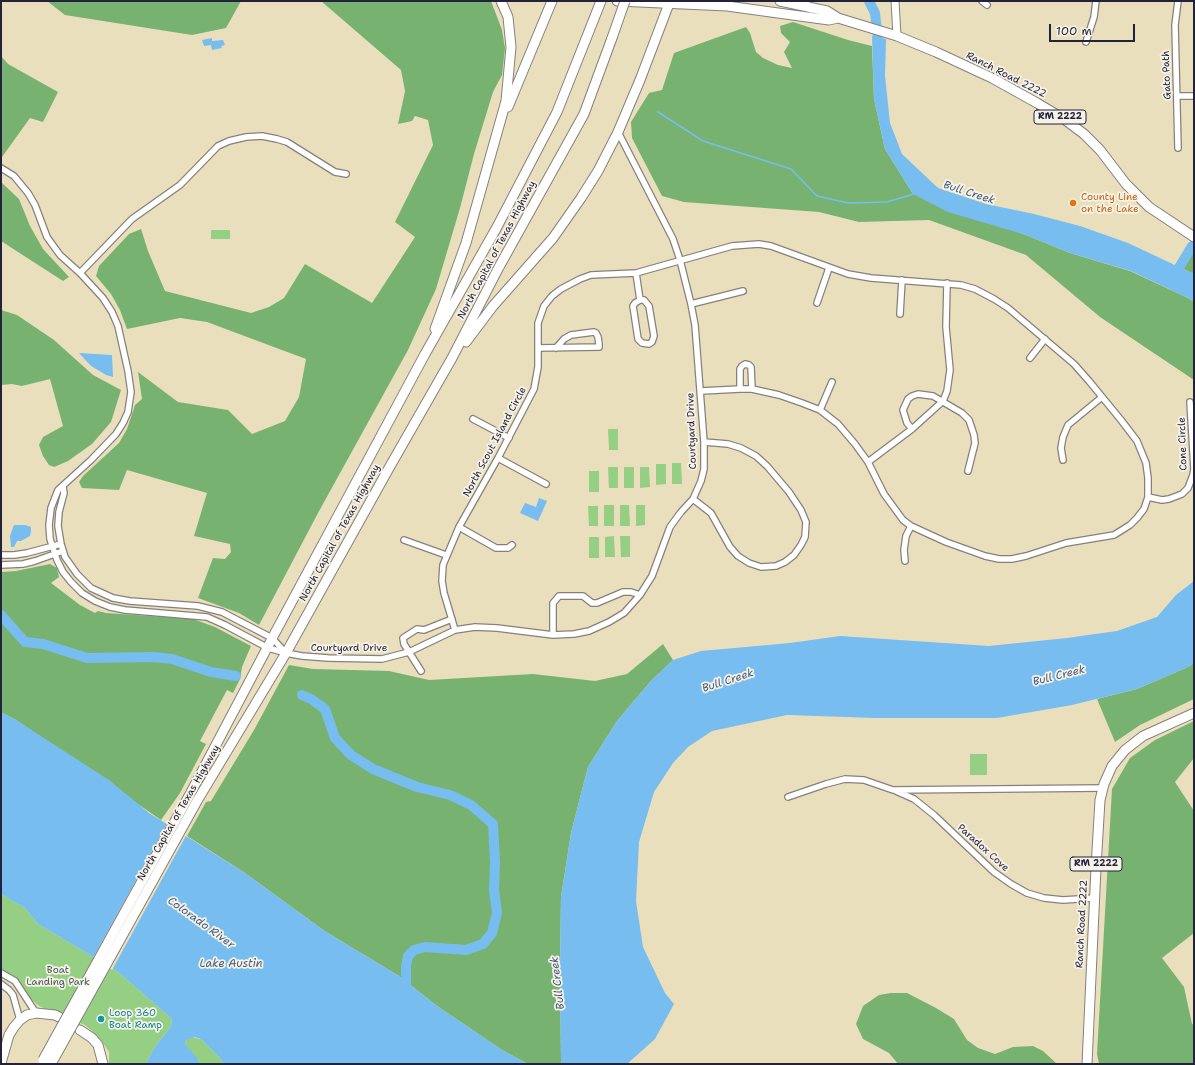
<!DOCTYPE html>
<html>
<head>
<meta charset="utf-8">
<style>
  body { margin:0 }
  #map { position:relative; width:1195px; height:1065px; overflow:hidden; background:#e9dfbc; font-family:"Shantell Sans",sans-serif }
  canvas { display:block }
  .frame { position:absolute; inset:0; border:2px solid #22223b; pointer-events:none }
  .scale { position:absolute; left:1049px; top:24px; width:86px; height:18px; box-sizing:border-box; border:2px solid #22223b; border-top:0; padding-left:5px; font-size:12px; line-height:14px; white-space:nowrap; color:#22223b; -webkit-text-stroke:3px #f7f3e8; paint-order:stroke }
</style>
</head>
<body>
<div id="map">
<canvas width="1195" height="1065"></canvas>
<div class="frame"></div>
<div class="scale">100 m</div>
</div>
<script>
const ctx = document.querySelector('canvas').getContext('2d');
ctx.lineJoin = 'round';
function fillPath(path, color) {
  ctx.fillStyle = color;
  ctx.fill(path, 'evenodd');
}
function toPath(rows) {
  const path = new Path2D();
  for (const r of rows) {
    path.moveTo(r[0], r[1]);
    for (let i = 2; i < r.length; i += 2) path.lineTo(r[i], r[i + 1]);
  }
  return path;
}
function stroke(path, color, width, dash) {
  ctx.strokeStyle = color;
  ctx.lineWidth = width;
  ctx.lineCap = dash ? 'butt' : 'round';
  ctx.setLineDash(dash || []);
  ctx.stroke(path);
}
function label(font, color, halo, rows, align = 'center') {
  ctx.font = font + ' "Shantell Sans",sans-serif';
  ctx.lineWidth = 3.5;
  ctx.setLineDash([]);
  ctx.textBaseline = 'middle';
  ctx.strokeStyle = halo;
  ctx.fillStyle = color;
  for (const [text, x, y, turn = 0] of rows) {
    ctx.save();
    ctx.translate(x, y);
    ctx.rotate((+turn || 0) * Math.PI / 180);
    ctx.textAlign = isNaN(turn) ? turn : align;
    if (halo) ctx.strokeText(text, 0, 0);
    ctx.fillText(text, 0, 0);
    ctx.restore();
  }
}
fillPath(toPath([
  [211,230,230,230,230,239,211,239],
  [608,429,618,429,618,450,609,450],
  [672,463,681,463,682,484,672,484],
  [656,464,666,464,666,484,656,485],
  [608,467,618,467,618,488,609,488],
  [624,467,634,467,634,488,624,488],
  [640,467,649,467,650,487,640,488],
  [589,471,599,471,599,492,589,492],
  [604,505,614,505,614,526,604,526],
  [620,505,629,505,630,526,620,526],
  [636,505,645,505,645,525,636,526],
  [588,506,598,506,598,526,589,526],
  [614,536,615,557,605,557,605,537],
  [620,536,630,536,630,557,621,557],
  [589,537,599,537,599,558,589,558],
  [970,754,987,754,987,775,970,775],
  [1,894,25,908,38,924,117,971,172,1019,171,1026,153,1050,146,1064,109,1064,109,1052,101,1040,92,1031,85,1025,39,1006,31,999,21,984,7,972,1,969],
  [192,1037,201,1039,220,1058,224,1064,199,1064,185,1044,186,1040]
]), '#95cf83');
fillPath(toPath([
  [47,1,241,1,226,28,192,35,65,15],
  [321,1,491,1,502,30,505,48,502,75,493,92,474,154,460,208,436,289,408,350,318,513,259,625,239,613,198,598,213,558,225,559,231,552,230,544,194,536,207,493,127,470,119,490,82,488,79,482,83,476,119,443,127,429,135,405,142,399,138,372,178,402,228,410,252,434,285,421,299,397,306,359,207,322,180,318,127,329,120,310,111,294,96,276,99,266,129,234,141,229,148,251,165,291,251,313,269,307,284,298,305,264,372,303,415,237,395,222,433,145,428,120,415,116,412,121,398,124,405,91,401,70],
  [793,22,848,40,872,46,874,99,885,149,913,194,1026,235,1070,253,1130,271,1188,298,1194,302,1194,380,1100,317,1026,255,929,220,859,222,819,212,684,202,662,196,632,138,631,122,649,93,662,90,674,53,746,27,750,33,756,52,763,58,778,65,792,68,784,52,790,42,781,33,780,26],
  [1,56,8,64,58,92,43,122,30,118,2,157],
  [1,182,19,199,30,226,43,249,69,277,63,281,1,241],
  [1187,246,1194,249,1194,274,1175,265],
  [1,310,17,315,54,340,93,375,121,390,111,422,92,444,68,461,54,467,49,465,43,456,39,445,43,437,63,426,50,379,22,386,12,384,1,385],
  [50,564,57,568,59,577,51,583,80,605,95,613,98,611,106,613,193,619,215,627,251,646,242,667,240,679,233,693,227,690,200,741,206,744,180,793,161,820,16,720,1,712,1,572,16,571],
  [663,644,673,660,651,681,617,721,588,767,571,833,561,897,560,971,561,1060,562,1064,528,1064,502,1050,437,1006,399,976,326,932,242,871,187,836,206,802,211,801,254,730,289,665,313,669,389,671,429,680,533,674,595,681,627,674],
  [1194,663,1194,699,1140,725,1115,742,1097,699,1137,689,1188,667],
  [1194,721,1194,758,1175,782,1194,811,1194,933,1162,958,1184,987,1192,1024,1194,1025,1194,1064,1099,1064,1097,1054,1112,789,1130,758,1155,740],
  [891,993,907,993,936,1008,954,1019,967,1040,978,1048,995,1054,1013,1047,1033,1046,1043,1051,1057,1064,898,1064,889,1053,863,1039,856,1024,863,1006,879,995]
]), '#78b271');
fillPath(toPath([
  [872,36,886,39,885,76,890,123,902,154,938,188,986,204,1034,214,1080,226,1128,243,1194,274,1194,302,1188,298,1131,271,1070,253,1026,235,948,212,913,194,885,149,874,99],
  [212,38,212,41,223,40,225,45,221,46,222,48,212,50,211,45,204,46,202,40],
  [79,353,112,355,113,377,106,375,91,366],
  [539,498,547,501,538,521,520,513,525,503,536,507],
  [14,525,25,525,31,527,31,531,30,536,21,541,17,541,14,547,11,547,10,536],
  [1194,581,1194,663,1188,667,1137,689,1072,705,997,718,875,718,787,715,712,731,688,747,673,763,654,792,639,842,636,901,643,947,665,993,674,1004,655,1039,627,1064,562,1064,561,1060,560,971,561,897,571,833,588,767,617,721,651,681,673,660,701,651,790,643,840,636,989,646,1067,638,1117,631,1157,617,1176,595],
  [1,712,16,720,109,780,149,813,242,871,326,932,399,976,437,1006,502,1050,528,1064,224,1064,220,1058,201,1039,195,1037,186,1040,185,1044,197,1058,199,1064,146,1064,153,1050,171,1026,172,1019,117,971,38,924,25,908,1,894]
]), '#77bdef');
fillPath(toPath([
  [168,822,187,834,112,970,93,958]
]), '#e9dfbc');
stroke(toPath([
  [658,112,703,141,791,169,817,196,848,203,887,202,914,194]
]), '#77bdef', 1.5);
stroke(toPath([
  [869,1,875,13,878,38,879,51],
  [1173,278,1192,246],
  [1,615,25,642,43,644,87,658,154,657,172,659,211,672,236,676],
  [302,695,311,699,325,709,335,738,351,755,373,769,417,787,450,795,471,805,493,824,495,862,494,890,497,913,492,933,483,944,466,950,425,947,414,950,408,956,406,966,406,994]
]), '#77bdef', 10);
const minor = toPath([
  [982,1,987,5],
  [1178,1,1175,25,1178,148],
  [1086,42,1094,17,1096,1],
  [1177,96,1194,96],
  [1,168,14,176,28,193,35,205,47,237,60,255,80,273,103,298,112,312,118,326,128,371,131,392,128,412,123,423,116,434,91,460,58,490,51,508,49,525,50,539,57,560,63,572,71,582,82,593,95,601,110,607,125,610,207,617,225,625,268,648,286,653,302,656,328,658,382,659,409,652,455,630,475,627,497,628,553,635,574,634,589,631,609,622,624,613,640,595,652,576,670,527,681,512,693,499,701,481,704,469,704,442,695,325,691,304,680,260,673,239,618,132],
  [80,273,132,219,180,185,218,146,229,141,246,137,262,136,277,139,287,142,335,172,346,174],
  [636,273,640,300],
  [640,300,644,300,649,306,654,336,652,342,649,344,642,343,638,339,633,306,635,303,640,300],
  [817,303,829,268],
  [691,304,743,291],
  [900,314,902,280],
  [538,348,599,347,599,344,598,337,596,333,594,332,571,335,564,339,556,348],
  [1030,358,1045,339],
  [740,389,740,369,742,366,745,364,749,365,751,367,752,389],
  [820,410,832,382],
  [473,419,509,438],
  [912,429,907,423,903,410,908,399,912,396,918,394,933,396,962,413,969,420,974,435,975,443,968,471],
  [498,458,546,484],
  [1063,460,1061,448,1063,437,1068,425,1102,397],
  [868,462,912,429,943,401,947,391,950,370,946,327,947,283],
  [63,487,64,493,59,512,58,526,61,544,65,557,77,574,91,588,113,598,130,601,198,606,222,612,272,638,285,652],
  [1148,497,1162,500,1169,499,1182,494,1188,488,1193,475,1194,469,1190,402],
  [693,499,711,513,730,547,738,556,749,563,761,567,776,566,785,562,794,555,801,545,805,537,806,522,801,510,789,492,767,466,756,456,741,448,728,444,704,442],
  [459,527,496,548,508,548,512,545],
  [404,540,446,555],
  [1,555,14,555,27,553,61,544],
  [905,561,904,550,906,536,911,526],
  [1,565,23,564,35,561,63,551],
  [455,630,444,593,442,581,443,565,459,527,498,458,534,389,538,367,538,323,544,306,552,296,561,289,580,279,591,275,636,273,732,246,759,244,771,246,848,274,871,278,961,285,975,289,994,299,1008,308,1074,364,1089,381,1121,420,1137,441,1146,463,1148,478,1148,497,1144,509,1137,518,1130,525,1114,535,1066,543,1026,556,1012,559,999,559,985,556,946,542,911,526,903,520,884,494,868,462,855,444,838,424,820,410,802,403,779,395,752,389,740,389,701,391],
  [553,635,553,603,559,596,583,596,592,603,597,603,623,592,631,592,640,595],
  [421,671,404,644,403,638,417,629,424,630,452,619],
  [896,791,914,799,934,815,994,872,1011,884,1027,893,1044,898,1063,900,1094,898],
  [788,797,826,784,845,779,864,780,893,790,1103,788],
  [1,973,15,981,36,1013],
  [1,984,9,990,13,995,20,1020]
]);
const tertiary = toPath([
  [895,1,897,36]
]);
const primary = toPath([
  [617,1,727,6,829,20,838,18],
  [780,1,827,11,838,18,897,36,936,52,992,78,1037,103,1064,119,1084,134,1100,150,1126,184,1149,207,1194,237],
  [1087,1064,1096,868,1100,800,1104,784,1112,766,1125,750,1143,736,1194,713]
]);
const trunk = toPath([
  [795,1,811,8],
  [508,107,552,1],
  [435,329,466,243,506,101,511,47,508,17,501,1],
  [466,342,493,306,553,238,581,198,598,171,618,132,640,80,670,1],
  [189,796,276,631,425,354,497,227,557,112,601,1],
  [197,801,286,653,389,468,452,358,499,267,584,114,612,38],
  [80,1030,92,1038,98,1045,103,1064],
  [1,1063,9,1035,14,1027,20,1020,27,1015,36,1013,55,1015,59,1017]
]);
stroke(minor, '#86807c', 8);
stroke(tertiary, '#86807c', 9);
stroke(primary, '#86807c', 11);
stroke(trunk, '#86807c', 11);
stroke(minor, '#fff', 5.5);
stroke(tertiary, '#fff', 7);
stroke(primary, '#fff', 9);
stroke(trunk, '#fff', 9);
const trunkBridge = toPath([
  [612,38,625,1],
  [43,1060,189,796],
  [51,1064,197,801]
]);
stroke(trunkBridge, '#86807c', 11, []);
stroke(trunkBridge, '#fff', 9);
for (const [x, y, r, color] of [
  [1073,203,4,"#e8710a"],
  [101,1019,4,"#0f9aa8"]
]) {
  const dot = new Path2D();
  dot.arc(x, y, r, 0, 2 * Math.PI);
  ctx.fillStyle = color;
  ctx.fill(dot);
  stroke(dot, '#f7f3e8', 1.5);
}
for (const [x, y, w] of [
  [1060,117,52],
  [1096,864,52]
]) {
  const box = new Path2D();
  box.roundRect(x - w / 2, y - 7, w, 14, 3);
  ctx.fillStyle = '#f7f3e8';
  ctx.fill(box);
  stroke(box, '#22223b', 1);
}
label('bold 9px', '#22223b', null, [
  ["RM 2222",1060,117],
  ["RM 2222",1096,864]
]);
label('10px', '#22223b', '#f7f3e8', [
  ["Ranch Road 2222",1006,75,27],
  ["Gato Path",1167,75,-92],
  ["North Capital of Texas Highway",497,250,-62],
  ["Courtyard Drive",692,431,-92],
  ["North Scout Island Circle",495,442,-62],
  ["Cone Circle",1183,444,-92],
  ["North Capital of Texas Highway",340,533,-61],
  ["Courtyard Drive",349,648],
  ["North Capital of Texas Highway",179,813,-60],
  ["Paradox Cove",983,848,42],
  ["Ranch Road 2222",1082,924,-87]
]);
label('10px', '#c56008', '#f7f3e8', [
  ["County Line",1081,197],
  ["on the Lake",1081,209]
], 'left');
label('10px', '#445651', '#f7f3e8', [
  ["Boat",58,970],
  ["Landing Park",58,982]
]);
label('10px', '#0d838f', '#f7f3e8', [
  ["Loop 360",109,1013],
  ["Boat Ramp",109,1025]
], 'left');
label('italic 11px', '#40587a', '#f7f3e8', [
  ["Bull Creek",969,193,18],
  ["Bull Creek",1059,676,-14],
  ["Bull Creek",728,681,-18],
  ["Colorado River",201,923,36],
  ["Lake Austin",231,964],
  ["Bull Creek",558,983,-97]
]);
</script>
</body>
</html>
